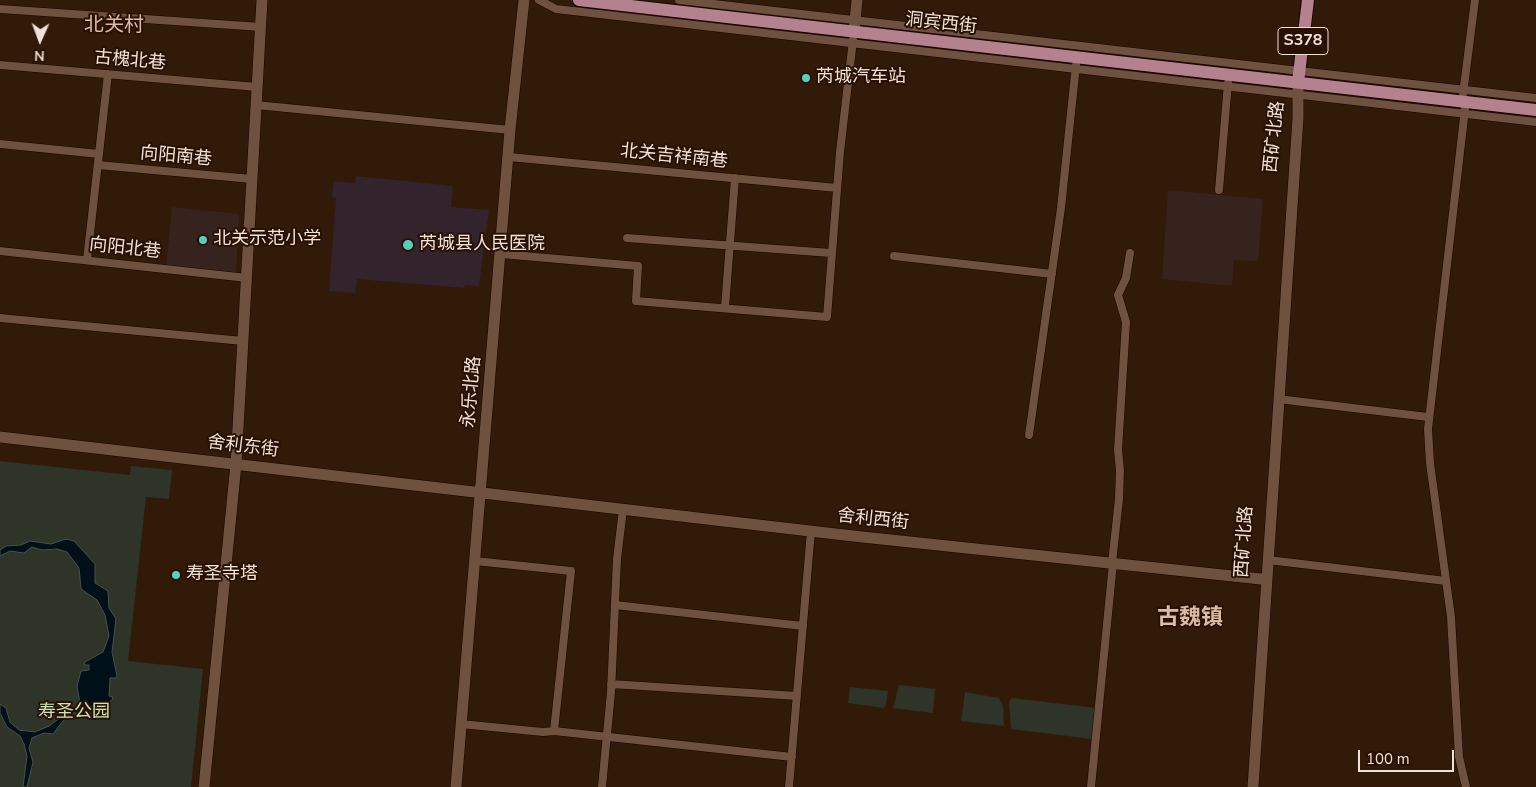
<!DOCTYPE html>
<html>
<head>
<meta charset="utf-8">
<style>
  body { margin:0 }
  #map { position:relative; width:1536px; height:787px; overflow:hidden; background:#321a09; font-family:"Nunito Sans",sans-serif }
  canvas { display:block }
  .north { position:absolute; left:15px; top:15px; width:50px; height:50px; -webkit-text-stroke:4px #281102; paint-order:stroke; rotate:182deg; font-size:14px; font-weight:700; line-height:20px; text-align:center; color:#f2e1d7 }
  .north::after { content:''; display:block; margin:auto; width:18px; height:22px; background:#f2e1d7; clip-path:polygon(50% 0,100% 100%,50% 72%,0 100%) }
  .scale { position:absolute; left:1358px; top:750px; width:96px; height:22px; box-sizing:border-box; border:2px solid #f2e1d7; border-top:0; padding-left:6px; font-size:15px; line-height:18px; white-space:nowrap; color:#f2e1d7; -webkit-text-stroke:4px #281102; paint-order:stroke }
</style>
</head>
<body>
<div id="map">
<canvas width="1536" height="787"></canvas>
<div class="north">N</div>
<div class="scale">100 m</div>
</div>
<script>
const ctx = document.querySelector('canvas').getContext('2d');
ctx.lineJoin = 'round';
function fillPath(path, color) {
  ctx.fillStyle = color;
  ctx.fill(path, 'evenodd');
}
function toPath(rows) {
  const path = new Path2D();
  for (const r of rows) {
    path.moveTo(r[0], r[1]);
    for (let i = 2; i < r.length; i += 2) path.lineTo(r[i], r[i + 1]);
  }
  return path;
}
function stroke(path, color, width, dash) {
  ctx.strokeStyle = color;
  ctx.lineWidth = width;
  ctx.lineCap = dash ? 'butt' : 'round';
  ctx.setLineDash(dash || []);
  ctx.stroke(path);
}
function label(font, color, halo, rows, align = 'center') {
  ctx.font = font + ' "Nunito Sans","Noto Sans SC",sans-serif';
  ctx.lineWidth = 4;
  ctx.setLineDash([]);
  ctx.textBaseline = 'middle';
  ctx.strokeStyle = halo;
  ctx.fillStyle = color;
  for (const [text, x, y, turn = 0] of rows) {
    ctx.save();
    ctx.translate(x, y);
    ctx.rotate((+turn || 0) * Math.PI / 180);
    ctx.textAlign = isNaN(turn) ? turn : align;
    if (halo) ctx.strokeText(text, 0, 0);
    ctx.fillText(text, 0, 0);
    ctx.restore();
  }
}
fillPath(toPath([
  [1168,190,1263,199,1258,261,1234,260,1232,286,1162,279],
  [172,207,239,214,236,274,166,266]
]), '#36231e');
fillPath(toPath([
  [356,176,453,186,451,207,489,210,479,286,465,285,464,288,357,279,355,293,329,291,336,198,332,197,334,181,355,183]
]), '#32232d');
fillPath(toPath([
  [0,461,130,475,131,466,172,470,169,499,146,497,128,661,203,669,191,787,0,787],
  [899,685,935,689,933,713,893,708],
  [850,687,888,691,886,704,884,708,848,703],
  [965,692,999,698,1003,706,1004,726,961,721],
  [1012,698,1096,708,1092,739,1011,729,1009,702]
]), '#2e3427');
const water = toPath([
  [66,539,74,541,95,564,95,583,108,591,109,608,116,619,112,652,117,676,116,678,110,678,109,696,113,697,112,700,99,708,75,712,63,721,53,734,44,733,32,738,29,748,33,762,27,787,23,787,27,756,24,744,20,736,7,727,0,713,0,704,6,708,10,722,19,730,35,732,49,726,80,703,77,686,81,671,89,670,89,665,84,665,85,662,103,652,109,636,105,615,97,600,81,589,79,568,67,552,57,549,42,550,32,547,24,553,10,551,0,556,0,550,6,546,21,545,30,541,51,544,66,539]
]);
fillPath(water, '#001018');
stroke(water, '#494f51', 1);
const street = toPath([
  [539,0,556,9,1536,122],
  [679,0,1536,98],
  [0,9,261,27],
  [0,65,257,87],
  [1463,94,1475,0],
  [256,105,510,130],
  [1465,109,1428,429,1430,463,1451,617,1459,757,1466,787],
  [0,144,99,154],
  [509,157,837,188],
  [98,165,252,179],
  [1219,190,1228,83],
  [627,238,831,253],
  [0,251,247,278],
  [501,254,638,266,636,301,827,317,840,152,853,40],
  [894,256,1052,274],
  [87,260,108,74],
  [725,307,735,178],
  [0,318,243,341],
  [1278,399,1428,417],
  [1029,435,1061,208,1076,65],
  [1268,560,1446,581],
  [475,561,571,571,554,731],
  [1112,563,1119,499,1120,470,1118,450,1126,322,1118,295,1126,278,1130,253],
  [615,605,803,626],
  [611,684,797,696],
  [461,724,543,732,554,731,792,757],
  [602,787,611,692,617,559,623,509],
  [789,787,811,531],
  [1091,787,1113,563]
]);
const secondary = toPath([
  [854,31,857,0],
  [0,437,853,536,1261,579],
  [204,787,236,464,262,0],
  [456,787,510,130,524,0],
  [1253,787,1298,118,1298,82]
]);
const primary = toPath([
  [579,0,1536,110],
  [1298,82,1308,0]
]);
stroke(street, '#190400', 9);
stroke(secondary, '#190400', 12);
stroke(primary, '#190400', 14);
stroke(street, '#6e523f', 8);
stroke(secondary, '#6e523f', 11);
stroke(primary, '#b4818f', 12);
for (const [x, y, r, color] of [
  [806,78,5,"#58cec0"],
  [203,240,5,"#58cec0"],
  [408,245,6,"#58cec0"],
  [176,575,5,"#58cec0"]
]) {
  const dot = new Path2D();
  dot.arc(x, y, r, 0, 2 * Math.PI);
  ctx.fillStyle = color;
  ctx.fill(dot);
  stroke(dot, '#281102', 2);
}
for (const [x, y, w] of [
  [1303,41,50]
]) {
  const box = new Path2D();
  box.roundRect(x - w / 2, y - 13.5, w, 27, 4);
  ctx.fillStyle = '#281102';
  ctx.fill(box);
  stroke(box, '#f2e1d7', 1);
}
label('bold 16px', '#f2e1d7', null, [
  ["S378",1303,41]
]);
label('18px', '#f2e1d7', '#281102', [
  ["洞宾西街",941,24,6],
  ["古槐北巷",130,61,5],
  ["西矿北路",1275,137,-84],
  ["向阳南巷",176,157,5],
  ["北关吉祥南巷",674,157,6],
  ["向阳北巷",125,249,6],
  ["永乐北路",472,392,-85],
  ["舍利东街",243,447,7],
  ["舍利西街",873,520,6],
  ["西矿北路",1245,542,-86]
]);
label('18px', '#f2e1d7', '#281102', [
  ["芮城汽车站",816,78],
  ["北关示范小学",213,240],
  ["芮城县人民医院",419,245],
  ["寿圣寺塔",186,575]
], 'left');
label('18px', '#cce3b1', '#281102', [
  ["寿圣公园",74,713]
]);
label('20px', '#dcbba6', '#281102', [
  ["北关村",114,26]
]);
label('bold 22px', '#dcbba6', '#281102', [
  ["古魏镇",1190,619]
]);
</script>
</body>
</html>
